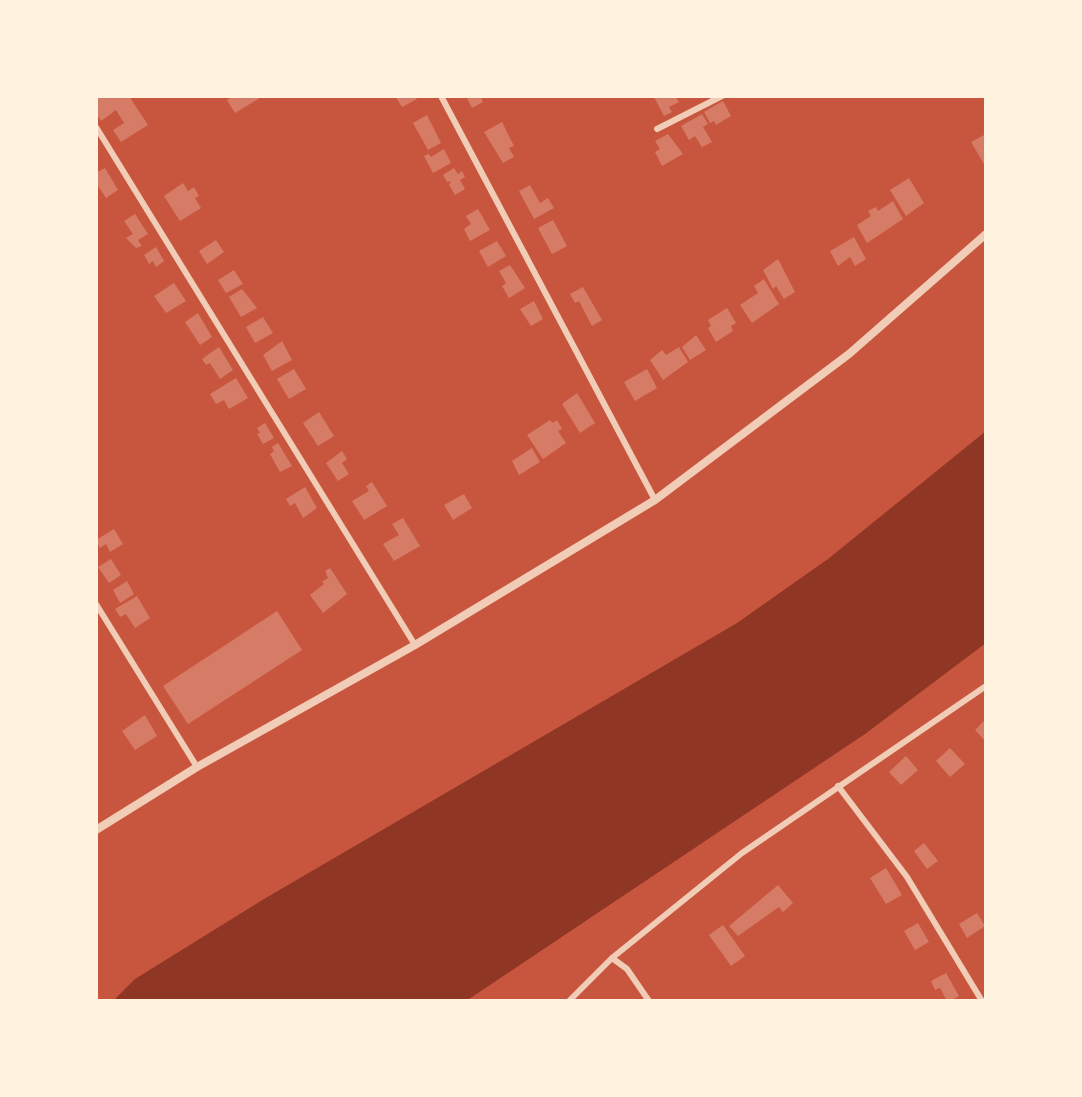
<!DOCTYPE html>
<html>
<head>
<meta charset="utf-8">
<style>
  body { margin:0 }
  #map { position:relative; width:1082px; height:1097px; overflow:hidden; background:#c8553d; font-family:Georgia,serif }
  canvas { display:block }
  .frame { position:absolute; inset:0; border:98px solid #fff3e0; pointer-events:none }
</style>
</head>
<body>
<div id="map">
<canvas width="1082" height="1097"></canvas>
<div class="frame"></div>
</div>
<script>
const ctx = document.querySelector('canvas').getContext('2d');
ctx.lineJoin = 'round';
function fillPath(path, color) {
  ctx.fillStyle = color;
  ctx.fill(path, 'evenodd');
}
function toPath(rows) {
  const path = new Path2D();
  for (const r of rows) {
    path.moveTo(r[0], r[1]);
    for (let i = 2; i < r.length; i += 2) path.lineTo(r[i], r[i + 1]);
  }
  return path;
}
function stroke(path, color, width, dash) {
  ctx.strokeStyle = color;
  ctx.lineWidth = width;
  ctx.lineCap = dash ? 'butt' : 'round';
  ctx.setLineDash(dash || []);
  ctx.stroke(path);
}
fillPath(toPath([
  [986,431,986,643,865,734,466,1001,113,1001,135,979,264,899,737,623,828,559]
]), '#8f3625');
fillPath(toPath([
  [99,96,129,96,148,125,121,142,113,130,124,123,116,110,101,121,96,113,96,98],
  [234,96,263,96,235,113,227,100],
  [395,96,415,96,417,99,402,107],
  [466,96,480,96,483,102,472,108],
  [675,96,679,102,669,107,672,112,664,116,654,97],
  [723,101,731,116,716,125,714,121,710,123,704,112],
  [702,114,708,124,703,127,712,142,702,147,695,136,689,140,681,126],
  [427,115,441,143,428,150,413,123],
  [502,122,514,146,509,148,514,157,503,163,484,132],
  [668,134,683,154,662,166,655,152,660,149,655,141],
  [986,134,986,163,984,164,971,142],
  [444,149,451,163,433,173,424,156,429,154,431,157],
  [105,168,118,190,106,198,96,183,96,173],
  [454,168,458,174,462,171,465,177,460,180,465,189,455,195,449,185,451,181,447,182,443,175],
  [909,178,924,203,906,216,890,190],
  [183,183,188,191,194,187,199,196,195,198,201,208,180,221,164,196],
  [530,185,540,203,548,198,554,208,534,219,519,191],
  [893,201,903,219,867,243,857,225,871,216,868,211,876,207,878,211],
  [478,209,490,230,470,241,464,229,471,224,466,216],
  [135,214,148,234,138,240,142,246,136,248,126,238,133,234,124,221],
  [553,220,567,246,552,254,538,228],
  [854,237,866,259,855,266,850,257,838,266,830,251],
  [216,240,224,252,207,264,199,251],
  [497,241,506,256,488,267,479,251],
  [156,247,164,261,156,267,153,261,149,264,144,255],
  [778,259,795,292,784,299,776,286,773,289,763,270],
  [510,265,525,288,509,298,502,286,506,283,499,271],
  [234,270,243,284,226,293,218,280],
  [764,279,779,304,752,323,740,305,758,293,754,286],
  [174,283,186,301,166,313,154,296],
  [583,287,602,320,592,326,579,301,575,303,570,294],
  [242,289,257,308,241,317,229,297],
  [534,301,543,319,531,326,520,309],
  [727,308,736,323,731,326,733,331,716,342,708,328,711,326,708,320],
  [198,313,212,337,200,345,185,322],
  [263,317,273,333,255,343,246,327],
  [696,335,706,350,690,360,682,347],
  [282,341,292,360,272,371,263,355],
  [219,347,233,370,220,379,210,363,206,365,202,359],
  [679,347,688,362,663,380,650,360,662,350,666,355],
  [294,369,306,389,289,399,277,379],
  [647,369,657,388,635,401,624,382],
  [236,378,248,398,229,409,224,400,216,404,210,394],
  [577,393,595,423,580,433,562,404],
  [319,412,334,436,318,446,303,423],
  [550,420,553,423,557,420,562,429,558,431,566,443,543,459,527,435],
  [265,423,274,438,263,444,257,434,260,433,257,428],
  [278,443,292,466,280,472,270,454,274,451,272,447],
  [532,448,540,462,519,475,512,461],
  [342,451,347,459,342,463,349,474,338,481,326,463],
  [372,482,387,506,364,520,352,501,369,491,366,486],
  [305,487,317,508,303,518,295,503,290,506,286,499],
  [464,494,472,508,453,520,444,505],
  [403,518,420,546,394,561,383,544,399,535,392,524],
  [114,529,123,544,110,552,106,544,100,548,96,540],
  [111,559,121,575,109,583,98,567],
  [330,568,347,594,323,613,310,595,324,584,322,582,328,578,325,571],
  [127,581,134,594,120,603,113,590],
  [137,596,150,618,135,628,126,614,120,617,115,609],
  [277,611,302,650,188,724,163,686],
  [145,715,157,736,135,750,122,731],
  [986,719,986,742,975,730],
  [950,748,965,764,950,777,936,761],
  [906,756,918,770,901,785,889,772],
  [924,843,938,861,927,869,914,851],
  [886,868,902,895,886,904,870,878],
  [778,885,793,903,783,912,779,907,738,936,729,926],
  [977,913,985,926,967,938,959,924],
  [918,923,929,942,915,950,904,931],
  [723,925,745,956,731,966,709,935],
  [946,973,959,996,950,1001,947,1001,940,988,935,990,931,981]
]), '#d67c66');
stroke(toPath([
  [441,96,655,500],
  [96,127,415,645],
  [657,129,722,96],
  [96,604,197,767],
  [838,786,907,877,982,1001],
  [612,958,627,969,649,1001],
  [569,1001,612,958,742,853,986,686]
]), '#f1ccb7', 6);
stroke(toPath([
  [96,830,197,767,415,645,655,500,849,354,986,234]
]), '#f1ccb7', 8);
</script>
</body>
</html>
